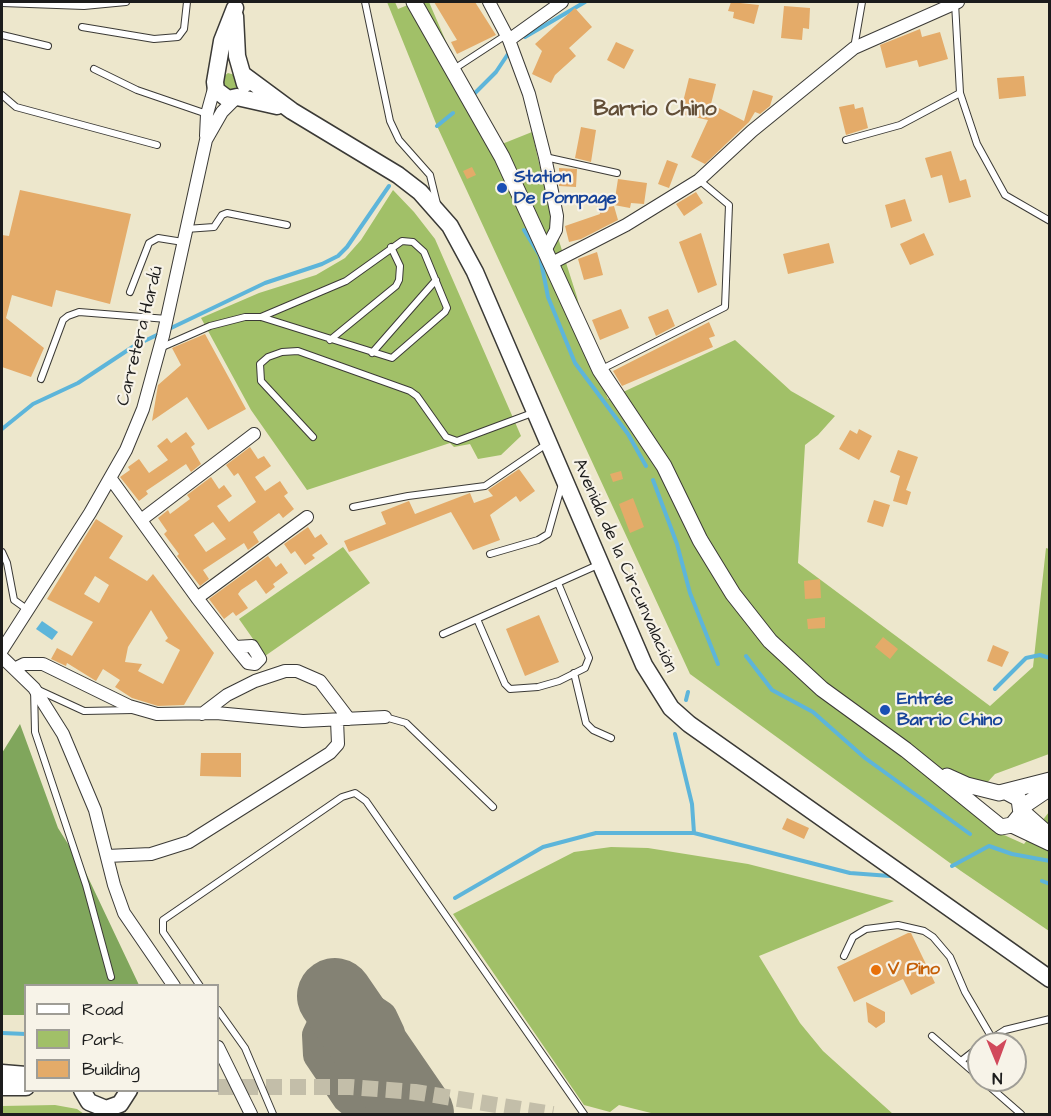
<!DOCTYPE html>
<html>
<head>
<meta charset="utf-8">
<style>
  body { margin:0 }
  #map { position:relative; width:1051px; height:1116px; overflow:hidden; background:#ede7cc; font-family:"Architects Daughter",sans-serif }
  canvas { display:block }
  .frame { position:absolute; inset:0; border:3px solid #1c1c1c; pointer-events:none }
  .legend { position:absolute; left:24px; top:984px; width:195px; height:108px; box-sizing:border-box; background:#f7f3e8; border:2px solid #9f9d96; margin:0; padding:8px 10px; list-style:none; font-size:18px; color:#1c1c1c }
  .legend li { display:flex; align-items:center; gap:12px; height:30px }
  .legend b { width:30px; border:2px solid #9f9d96 }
  .north { position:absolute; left:967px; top:1032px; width:60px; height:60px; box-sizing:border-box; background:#f7f3e8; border:2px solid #9f9d96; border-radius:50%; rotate:179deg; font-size:16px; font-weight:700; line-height:24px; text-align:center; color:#1c1c1c }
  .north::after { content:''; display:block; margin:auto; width:21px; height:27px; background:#d1495b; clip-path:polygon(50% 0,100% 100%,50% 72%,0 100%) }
</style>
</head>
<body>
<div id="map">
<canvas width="1051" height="1116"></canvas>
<div class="frame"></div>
<ul class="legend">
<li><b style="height:8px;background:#fff"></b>Road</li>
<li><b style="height:16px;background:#a1c068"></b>Park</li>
<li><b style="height:16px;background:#e4ab69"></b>Building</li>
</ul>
<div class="north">N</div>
</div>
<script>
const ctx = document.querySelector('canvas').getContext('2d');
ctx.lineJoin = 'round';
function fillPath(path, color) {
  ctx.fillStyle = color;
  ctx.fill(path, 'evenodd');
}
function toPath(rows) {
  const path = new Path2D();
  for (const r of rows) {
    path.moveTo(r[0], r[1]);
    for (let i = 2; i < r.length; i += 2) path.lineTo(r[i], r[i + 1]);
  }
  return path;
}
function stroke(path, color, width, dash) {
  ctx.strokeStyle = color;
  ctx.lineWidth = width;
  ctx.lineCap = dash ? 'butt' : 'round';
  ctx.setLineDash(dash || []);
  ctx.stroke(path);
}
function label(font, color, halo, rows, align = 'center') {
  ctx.font = font + ' "Architects Daughter",sans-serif';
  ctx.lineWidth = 4.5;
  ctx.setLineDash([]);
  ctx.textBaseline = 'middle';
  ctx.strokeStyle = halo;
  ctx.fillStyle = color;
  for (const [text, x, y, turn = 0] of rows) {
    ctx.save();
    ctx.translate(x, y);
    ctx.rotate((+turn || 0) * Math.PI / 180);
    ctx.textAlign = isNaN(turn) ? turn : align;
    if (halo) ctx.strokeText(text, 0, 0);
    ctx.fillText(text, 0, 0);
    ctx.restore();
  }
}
fillPath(toPath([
  [387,2,395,2,398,9,415,2,429,2,492,148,532,132,551,216,577,297,596,370,608,399,735,340,791,391,835,416,818,435,805,445,798,563,990,706,1033,667,1046,548,1049,549,1049,754,995,774,965,807,1004,835,1024,844,1049,812,1049,931,961,871,690,674,437,126],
  [228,73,235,75,240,83,239,90,230,95,219,80],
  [393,190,414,212,435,239,521,436,501,455,478,459,470,444,454,447,450,443,307,490,251,410,201,318,259,293,316,275,345,258,361,240],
  [343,547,370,583,265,656,239,619],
  [611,847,648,848,748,864,894,901,759,956,800,1023,823,1051,893,1114,655,1114,619,1105,610,1112,584,1105,453,914,574,852],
  [55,1105,77,1109,84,1114,2,1114,2,1106]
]), '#a1c068');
fillPath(toPath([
  [20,724,58,828,85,871,139,985,26,986,25,1015,2,1015,2,753]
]), '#80a65c');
fillPath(toPath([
  [42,621,58,632,52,640,36,629]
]), '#5db5da');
stroke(toPath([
  [525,37,585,2],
  [472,96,496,72,508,54],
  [437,126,453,113],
  [524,230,540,256,548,297,575,363,628,434,646,466],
  [169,329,265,283,322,264,338,256,347,247,389,186],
  [2,429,33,404,78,383,134,346,159,334],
  [653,480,677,544,690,593,718,664],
  [746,656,772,690,813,712,865,758,970,834],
  [995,689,1026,658,1040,655,1050,658],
  [686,700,688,692],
  [675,734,692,804,694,833],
  [952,866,989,846,1012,854,1050,861],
  [1042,881,1050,884],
  [455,898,543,847,596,833,694,833,850,873,890,876],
  [2,1033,26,1034]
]), '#5db5da', 4);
stroke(toPath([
  [366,1114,347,1098,318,1055,317,1035,325,1018,347,1005,358,1005,370,1008,382,1016,390,1033,391,1078]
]), '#848274', 30);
stroke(toPath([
  [335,996,416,1114]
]), '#848274', 76);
fillPath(toPath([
  [434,2,475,2,496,35,457,54,451,42,457,40],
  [731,2,759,5,754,24,733,18,734,12,728,11],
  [784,6,810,8,809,29,803,28,802,40,781,38],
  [575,8,592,27,569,48,576,56,555,75,551,83,532,74,542,51,535,44],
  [920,29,922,37,940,32,948,59,919,67,917,60,886,68,880,45],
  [616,42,634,50,624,69,607,60],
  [1024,76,1026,96,999,99,997,78],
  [689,78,716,84,711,104,744,121,753,90,773,96,770,106,760,114,755,112,749,122,705,164,691,157,708,120,680,114],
  [854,104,855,109,863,107,868,128,846,135,839,107],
  [581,127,596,130,591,162,575,158],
  [951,151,960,181,966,179,971,197,949,203,942,175,931,178,925,158],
  [667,160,678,164,669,188,658,184],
  [472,167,476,175,467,179,463,171],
  [559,168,577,169,576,187,559,186],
  [618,179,647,183,644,204,631,203,630,208,614,205],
  [20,190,131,214,110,304,56,290,52,307,12,295,6,318,44,348,31,377,2,367,2,235,9,236],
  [696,192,703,203,684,216,676,204],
  [905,199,912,221,891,228,885,205],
  [614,206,618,220,581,239,569,242,565,226,600,214,599,209],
  [701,233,717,285,698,293,679,242],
  [924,233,934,255,910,265,900,244],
  [829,243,834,263,788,274,783,254],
  [597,252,603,275,584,280,578,259],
  [621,309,629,328,600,340,592,320],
  [668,309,675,326,656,336,648,317],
  [709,322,715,336,709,338,713,347,622,386,613,371],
  [205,334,246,409,208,430,187,397,152,421,158,385,181,365,172,348],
  [859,429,872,436,859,460,839,449,850,430,857,434],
  [186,432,195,444,191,447,201,464,191,472,186,464,146,491,148,494,139,501,120,477,130,470,128,467,139,459,149,473,168,460,157,446,167,438,171,443],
  [250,447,258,459,264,456,271,466,255,477,265,491,280,481,288,493,284,496,294,509,283,518,279,513,253,532,259,542,248,550,244,543,203,570,209,579,200,586,177,556,179,554,164,534,167,531,158,518,168,510,170,514,190,499,187,495,211,477,219,489,224,485,232,496,217,506,229,522,256,502,238,473,234,476,226,465],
  [213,522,226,539,206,552,194,535],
  [898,450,918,457,906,490,911,492,907,505,893,501,900,476,890,472],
  [519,469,535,491,520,502,516,496,490,515,500,540,473,550,451,512,349,552,344,541,386,524,381,512,409,501,415,514,470,493,474,503,493,496,488,490],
  [621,471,623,479,613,482,610,474],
  [633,498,644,527,630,533,619,504],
  [874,500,890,505,883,527,867,522],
  [96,519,123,536,109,558,147,581,153,574,214,653,184,705,158,706,132,698,115,687,120,680,103,669,96,681,67,663,66,666,51,659,57,648,72,656,93,622,47,599],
  [95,576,109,585,99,603,84,594],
  [151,610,168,638,165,641,180,650,163,684,138,671,142,664,125,662,128,647],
  [308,527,315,538,321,534,328,544,312,555,315,558,305,565,295,551,291,554,284,544],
  [268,556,276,567,281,563,288,573,273,584,275,587,266,594,256,580,241,590,238,594,248,608,236,616,233,612,224,619,209,599],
  [820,579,821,598,805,599,804,581],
  [539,615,559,662,525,676,506,629],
  [825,617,825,628,808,629,807,619],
  [883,637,898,649,890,659,875,647],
  [993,645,1009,652,1002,667,987,661],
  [201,753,241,753,241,777,200,776],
  [787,818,809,828,804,839,782,829],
  [908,933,911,933,935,983,911,995,903,979,854,1002,837,967],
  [866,1002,885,1012,885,1022,876,1028,868,1022]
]), '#e4ab69');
stroke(toPath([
  [218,1087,350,1087,415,1092,553,1114]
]), '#c3bea9', 16, [16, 8]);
const service = toPath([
  [365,2,390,121,399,140,430,175,438,208],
  [2,3,84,6,126,2],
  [955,3,960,93,977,144,1005,195,1050,221],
  [82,27,154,39,178,37,184,29,187,2],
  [2,35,48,46],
  [854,48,862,2],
  [94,69,137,90,207,114],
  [454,69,506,35],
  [2,95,16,107,157,145],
  [846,140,900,125,960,93],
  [545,157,617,173],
  [186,229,214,227,222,215,227,213,287,225],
  [130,292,149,243,158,238,183,242],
  [330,340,396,286,399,280,400,266,391,247],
  [160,348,210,326,245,317,261,317,392,358,445,312,447,308,424,252,413,242,402,241,346,281,261,317],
  [372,353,436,280],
  [600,370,725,307,729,205,699,180],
  [41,379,63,320,68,316,79,312,167,319],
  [313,437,261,381,260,364,268,357,282,352,298,351,410,391,417,396,446,437,457,441,535,412],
  [353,507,408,496,485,486,548,443],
  [2,552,7,563,14,600,28,610],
  [490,554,538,540,548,534,562,484],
  [477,619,505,684,510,689,538,687,559,681,585,668,589,658,558,583],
  [443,634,600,564],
  [574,673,586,723,593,730,611,738],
  [385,717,406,723,493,807],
  [844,956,853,937,866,929,898,925,924,931,933,937,950,957,965,992,992,1038],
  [111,977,86,885,35,732,34,688,84,711,133,710],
  [200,986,163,932,163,920,342,797,355,793,366,801,584,1114],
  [218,1010,245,1048,273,1114],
  [932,1036,979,1077],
  [983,1044,1005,1030,1050,1019],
  [961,1061,979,1047],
  [982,1080,1021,1114]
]);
const minor = toPath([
  [489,2,509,40,529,94,545,157,557,216,556,230,546,249],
  [509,40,562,2],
  [206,136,207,114,215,85],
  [552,263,626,225,699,180,752,131,854,48,958,2],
  [111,479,197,598,228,638,235,647,248,663,255,664,260,659,252,646,235,647],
  [141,520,254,434],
  [197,598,307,517],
  [2,650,90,513,126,450,143,409,163,336,206,140,222,112,237,97],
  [2,657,34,688,63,734,95,810,114,885,124,913,174,986],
  [16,668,24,664,43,664,129,706,157,714,216,713,303,721,385,717],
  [202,714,227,695,255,681,285,671,297,671,320,681,349,719],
  [107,856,151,854,189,842,330,753,338,744,337,720],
  [218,1047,251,1114]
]);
const tertiary = toPath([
  [414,2,502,157,600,370,664,466,700,540,733,594,770,641,822,689,906,750,1001,827,1012,825,1021,814,1019,799,1006,792],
  [947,776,967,785,999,793,1050,780],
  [1022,807,1050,788],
  [1022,811,1050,836],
  [1012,825,1050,843]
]);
const secondary = toPath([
  [235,8,222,41,215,82,216,90,228,99,237,97,277,106],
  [235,16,237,56,245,84],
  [242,74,292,111,398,175,420,192,450,226,475,272,644,665,671,708,689,724,1050,979],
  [2,1073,26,1075],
  [2,1087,26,1087],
  [82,1090,89,1102,106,1109,120,1104,129,1090]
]);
stroke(service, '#3b3a36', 8);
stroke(minor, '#3b3a36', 14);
stroke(tertiary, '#3b3a36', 17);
stroke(secondary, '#3b3a36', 19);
stroke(service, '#fff', 6);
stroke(minor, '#fff', 12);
stroke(tertiary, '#fff', 15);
stroke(secondary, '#fff', 16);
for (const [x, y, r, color] of [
  [502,188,6,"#1a4fb4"],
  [885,710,6,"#1a4fb4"],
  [876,970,6,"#e8710a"]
]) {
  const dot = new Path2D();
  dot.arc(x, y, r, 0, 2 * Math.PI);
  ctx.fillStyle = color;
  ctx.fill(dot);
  stroke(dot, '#f7f3e8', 2);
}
label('bold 18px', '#164399', '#f7f3e8', [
  ["Station",514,178],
  ["De Pompage",514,199],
  ["Entrée",897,700],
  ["Barrio Chino",897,721]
], 'left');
label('18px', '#1c1c1c', '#f7f3e8', [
  ["Carretera Hardú",141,336,-76],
  ["Avenida de la Circunvalación",624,566,66]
]);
label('bold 18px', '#c56008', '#f7f3e8', [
  ["V Pino",888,970]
], 'left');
label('bold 21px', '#624e37', '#f7f3e8', [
  ["Barrio Chino",655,111]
]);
</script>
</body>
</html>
